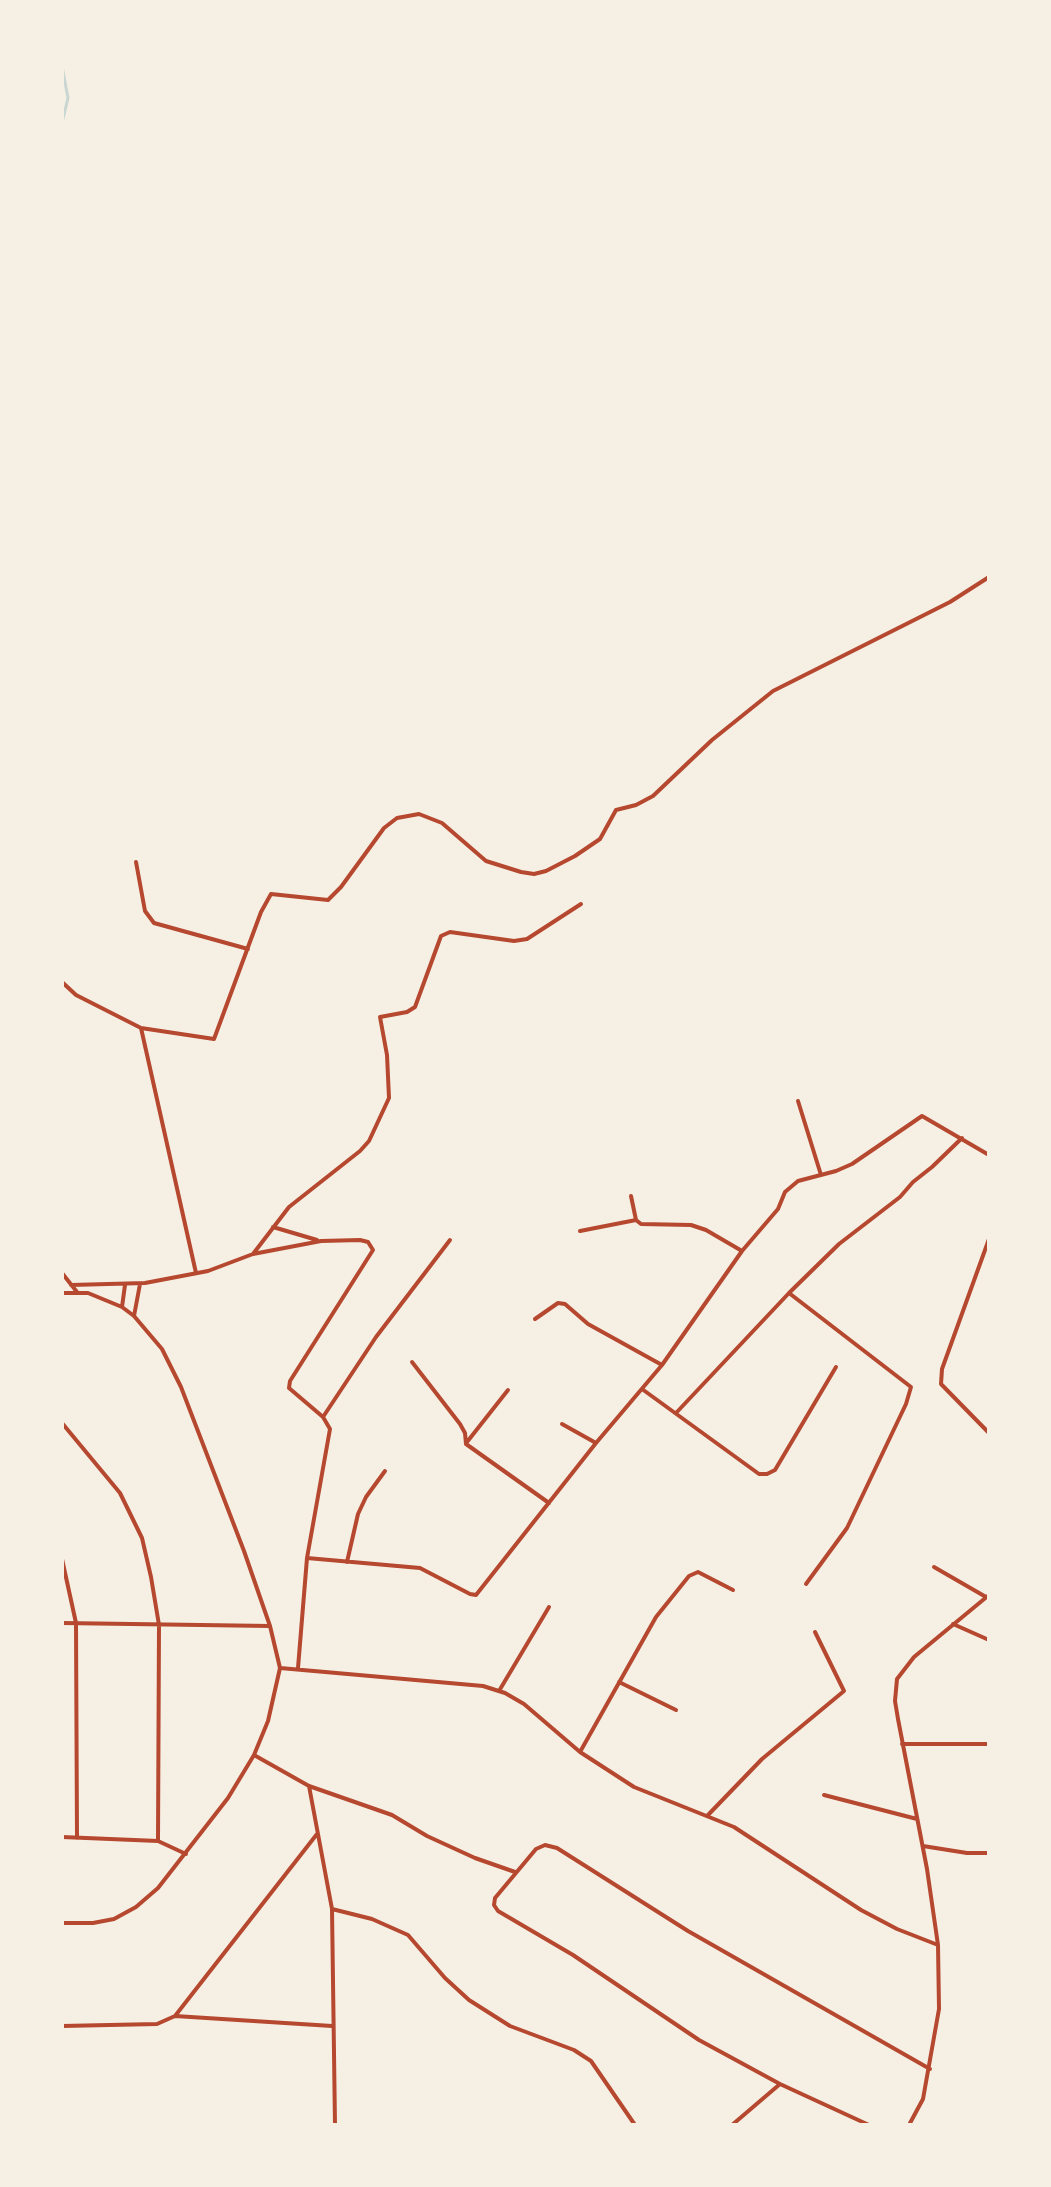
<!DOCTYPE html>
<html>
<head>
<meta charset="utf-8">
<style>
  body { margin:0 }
  #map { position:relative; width:1051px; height:2187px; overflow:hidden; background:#f6efe4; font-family:"Exo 2",sans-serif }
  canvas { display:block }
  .frame { position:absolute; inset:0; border:64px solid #f6efe4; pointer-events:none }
</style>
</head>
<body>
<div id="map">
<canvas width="1051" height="2187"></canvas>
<div class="frame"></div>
</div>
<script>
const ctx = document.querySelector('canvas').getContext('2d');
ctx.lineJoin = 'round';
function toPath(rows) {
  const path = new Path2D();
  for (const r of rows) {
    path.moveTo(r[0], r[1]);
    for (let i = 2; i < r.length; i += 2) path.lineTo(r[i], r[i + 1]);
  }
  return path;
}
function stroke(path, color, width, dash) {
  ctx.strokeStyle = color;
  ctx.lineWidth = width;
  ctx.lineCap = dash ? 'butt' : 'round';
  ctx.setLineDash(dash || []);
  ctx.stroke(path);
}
stroke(toPath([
  [62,66,68,98,62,123]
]), '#c9d6d2', 3);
stroke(toPath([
  [136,862,145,911,154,923,248,949],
  [62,982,76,995,141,1028,214,1039,261,912,271,894,328,900,341,887,384,828,397,818,419,814,442,823,486,861,521,872,534,874,546,871,575,856,600,839,616,810,636,805,653,796,712,740,773,691,950,602,989,577],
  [141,1028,196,1273],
  [798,1101,821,1175],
  [631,1196,636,1220],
  [273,1227,317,1240],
  [580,1231,636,1220,641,1224,691,1225,706,1230,742,1251],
  [989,1239,942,1369,941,1384,989,1433],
  [253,1254,321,1241,360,1240,368,1242,373,1250,290,1381,289,1388,323,1417,330,1429,307,1558,298,1668],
  [62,1273,77,1292],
  [71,1285,145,1283,208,1271,253,1254,289,1207,360,1151,369,1141,389,1098,387,1055,380,1017,407,1012,415,1007,441,936,450,932,514,941,527,939,581,904],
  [62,1293,88,1293,122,1307,134,1316,162,1349,181,1387,244,1551,270,1626,280,1668,268,1721,254,1755,228,1798,158,1888,136,1907,114,1919,93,1923,62,1923],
  [789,1293,911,1387,906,1404,847,1528,806,1584],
  [122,1307,125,1285],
  [134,1316,140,1284],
  [535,1319,558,1303,565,1304,588,1324,662,1365],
  [412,1362,460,1424,465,1433,466,1444,549,1503],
  [642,1389,759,1474,767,1474,775,1470,836,1367],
  [676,1413,789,1293,839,1244,900,1197,913,1182,932,1167,962,1138],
  [323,1417,376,1337,450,1240],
  [62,1423,120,1493,142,1538,151,1577,159,1625,158,1841],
  [562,1424,596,1443],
  [467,1442,508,1390],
  [307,1558,420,1568,470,1594,476,1595,596,1443,662,1365,742,1251,778,1209,785,1192,798,1181,836,1171,852,1164,922,1116,989,1155],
  [62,1559,76,1623,77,1838],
  [347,1562,358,1514,366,1497,385,1471],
  [934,1567,986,1597],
  [62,1623,270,1626],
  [953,1624,989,1640],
  [280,1668,483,1686,505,1693,524,1704,580,1752,634,1787,734,1827,861,1910,897,1929,938,1945,939,2009,923,2099,909,2125],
  [619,1682,676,1710],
  [499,1691,549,1607],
  [902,1744,989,1744],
  [580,1752,656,1617,689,1576,698,1572,733,1590],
  [254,1755,309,1786,332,1909,335,2125],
  [309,1786,392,1815,427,1836,475,1858,515,1872],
  [824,1795,917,1819],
  [708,1815,762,1759,844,1691,815,1632],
  [62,1837,158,1841,186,1854],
  [923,1846,967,1853,989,1853],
  [332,1909,372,1919,408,1935,445,1978,469,2000,510,2026,574,2050,591,2061,635,2125],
  [938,1945,927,1869,898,1719,895,1701,897,1679,914,1657,989,1595],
  [175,2016,332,2026],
  [62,2026,157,2024,175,2016,317,1834],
  [732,2125,780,2084],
  [869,2125,780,2084,699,2040,573,1955,498,1911,494,1905,495,1898,536,1849,545,1845,557,1848,688,1931,930,2069]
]), '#b5482f', 4);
</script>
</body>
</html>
